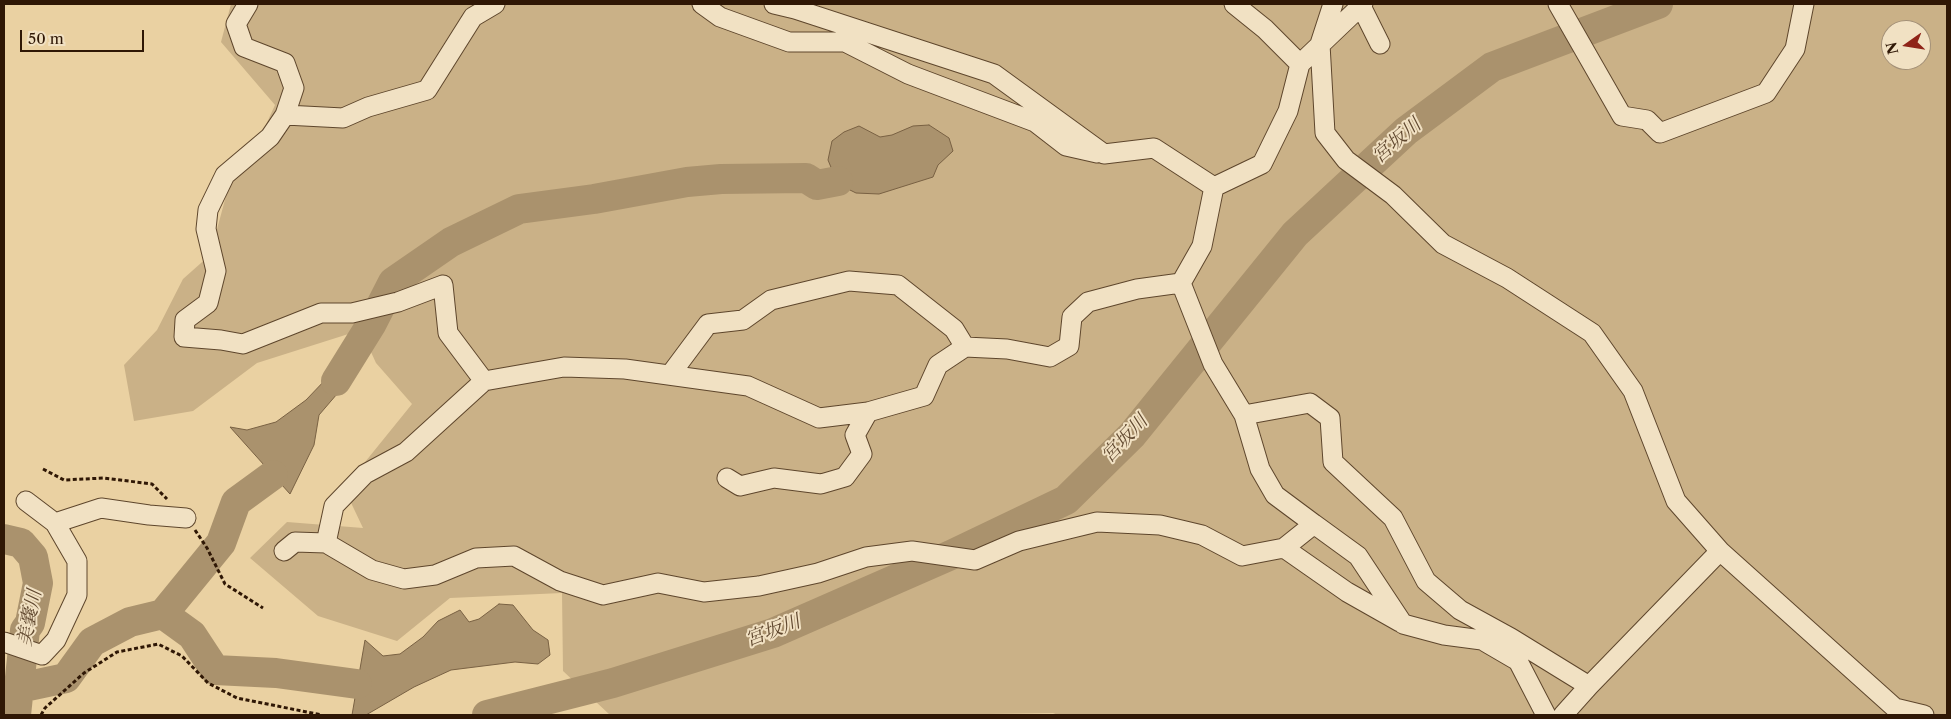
<!DOCTYPE html>
<html>
<head>
<meta charset="utf-8">
<style>
  body { margin:0 }
  #map { position:relative; width:1951px; height:719px; overflow:hidden; background:#ead1a2; font-family:"Libre Caslon Text",serif }
  canvas { display:block }
  .frame { position:absolute; inset:0; border:5px solid #2f1705; pointer-events:none }
  .north { position:absolute; left:1881px; top:20px; width:50px; height:50px; box-sizing:border-box; background:#f1e1c3; border:1px solid #a39077; border-radius:50%; rotate:257deg; font-size:14px; font-weight:700; line-height:20px; text-align:center; color:#2f1705 }
  .north::after { content:''; display:block; margin:auto; width:18px; height:22px; background:#8f2418; clip-path:polygon(50% 0,100% 100%,50% 72%,0 100%) }
  .scale { position:absolute; left:20px; top:30px; width:124px; height:22px; box-sizing:border-box; border:2px solid #2f1705; border-top:0; padding-left:6px; font-size:15px; line-height:18px; white-space:nowrap; color:#2f1705; -webkit-text-stroke:4px #f1e1c3; paint-order:stroke }
</style>
</head>
<body>
<div id="map">
<canvas width="1951" height="719"></canvas>
<div class="frame"></div>
<div class="north">N</div>
<div class="scale">50 m</div>
</div>
<script>
const ctx = document.querySelector('canvas').getContext('2d');
ctx.lineJoin = 'round';
function fillPath(path, color) {
  ctx.fillStyle = color;
  ctx.fill(path, 'evenodd');
}
function toPath(rows) {
  const path = new Path2D();
  for (const r of rows) {
    path.moveTo(r[0], r[1]);
    for (let i = 2; i < r.length; i += 2) path.lineTo(r[i], r[i + 1]);
  }
  return path;
}
function stroke(path, color, width, dash) {
  ctx.strokeStyle = color;
  ctx.lineWidth = width;
  ctx.lineCap = dash ? 'butt' : 'round';
  ctx.setLineDash(dash || []);
  ctx.stroke(path);
}
function label(font, color, halo, rows, align = 'center') {
  ctx.font = font + ' "Libre Caslon Text","Noto Serif JP",serif';
  ctx.lineWidth = 4;
  ctx.setLineDash([]);
  ctx.textBaseline = 'middle';
  ctx.strokeStyle = halo;
  ctx.fillStyle = color;
  for (const [text, x, y, turn = 0] of rows) {
    ctx.save();
    ctx.translate(x, y);
    ctx.rotate((+turn || 0) * Math.PI / 180);
    ctx.textAlign = isNaN(turn) ? turn : align;
    if (halo) ctx.strokeText(text, 0, 0);
    ctx.fillText(text, 0, 0);
    ctx.restore();
  }
}
fillPath(toPath([
  [231,4,1947,4,1947,715,1058,715,1053,713,925,715,610,715,563,671,562,593,450,598,397,641,318,616,250,558,287,522,363,528,344,488,412,404,376,363,361,330,257,363,193,411,134,421,124,365,157,330,183,279,210,255,229,185,253,153,275,105,221,42],
  [1891,30,1921,30,1921,60,1891,60]
]), '#cab187');
const water = toPath([
  [929,125,949,138,953,151,938,165,933,177,879,194,856,193,842,186,835,177,828,160,832,141,844,132,859,126,880,137,892,135,913,126,929,125],
  [328,377,336,381,337,394,319,415,314,445,290,494,230,427,247,430,276,422,306,400,328,377],
  [499,604,513,605,533,630,548,640,550,655,538,664,515,662,451,670,414,687,366,715,352,715,365,640,383,656,400,654,423,637,438,621,460,610,469,622,479,619,499,604]
]);
fillPath(water, '#aa926d');
stroke(water, '#796143', 1);
stroke(toPath([
  [336,381,372,323,393,282,451,242,519,209,594,199,687,182,721,179,806,178,817,185,838,181],
  [4,539,21,543,33,557,38,583,30,623,25,630,16,715],
  [163,614,192,635,215,670,276,673,357,684],
  [19,688,66,678,92,642,130,622,163,614,221,543,236,502,273,475],
  [487,715,613,683,773,633,951,555,1066,500,1132,435,1295,234,1406,131,1492,67,1658,4]
]), '#aa926d', 30);
const minor = toPath([
  [248,4,236,24,244,47,285,63,294,88,285,115],
  [702,4,720,17,789,42,845,42,908,74,1035,122,1066,146,1097,153],
  [774,4,795,9,994,74,1104,154,1154,148,1214,187],
  [1234,4,1265,29,1300,64],
  [1333,4,1320,44,1325,133,1346,160,1393,195,1443,244,1507,278,1592,333,1633,391,1676,501,1720,551],
  [1360,4,1380,44],
  [1363,4,1300,64,1288,111,1262,164,1214,187,1202,246,1181,283,1137,289,1088,302,1072,317,1069,346,1050,357,1007,349,965,347,938,365,924,396,868,412,819,418,748,386,625,369,564,367,484,381,406,452,365,474,334,506,326,543,372,570,404,579,435,575,476,558,514,556,560,581,603,595,658,583,704,592,759,586,818,573,866,557,912,551,975,560,1019,541,1097,522,1160,525,1202,535,1242,556,1284,548,1314,524,1358,556,1403,624,1444,635,1482,640,1518,661,1546,715],
  [1558,4,1622,116,1647,120,1660,133,1766,93,1795,49,1804,4],
  [1181,283,1213,364,1244,415],
  [670,375,708,324,743,320,771,300,849,281,898,285,954,329,965,347],
  [484,381,448,333,443,285,398,302,352,313,321,313,243,344,221,340,184,337,185,320,208,303,216,271,206,229,208,210,225,175,270,137,285,115,343,118,368,107,427,90,473,17,495,4],
  [727,478,740,486,774,478,821,484,845,477,862,454,855,435,868,412],
  [26,501,55,523],
  [1314,524,1275,495,1260,469,1244,415,1310,403,1330,418,1333,462,1393,518,1426,581,1460,610,1511,638,1589,686,1563,715],
  [1284,548,1347,592,1400,622],
  [284,551,295,542,326,543],
  [4,642,42,655,56,640,77,595,77,561,55,523,101,508,149,515,186,518],
  [1589,686,1720,551,1895,708,1924,715]
]);
stroke(minor, '#5e462c', 21);
stroke(toPath([
  [43,469,64,480,104,478,152,484,167,499],
  [195,530,207,548,225,584,263,608],
  [41,715,45,708,84,673,117,652,158,644,182,656,208,683,237,698,322,715]
]), '#2f1705', 3, [4, 2.5]);
stroke(minor, '#f1e1c3', 19);
label('italic 19px', '#60482f', '#f1e1c3', [
  ["宮坂川",1397,141,-41],
  ["宮坂川",1125,439,-47],
  ["美嚢川",30,618,-79],
  ["宮坂川",773,631,-21]
]);
</script>
</body>
</html>
